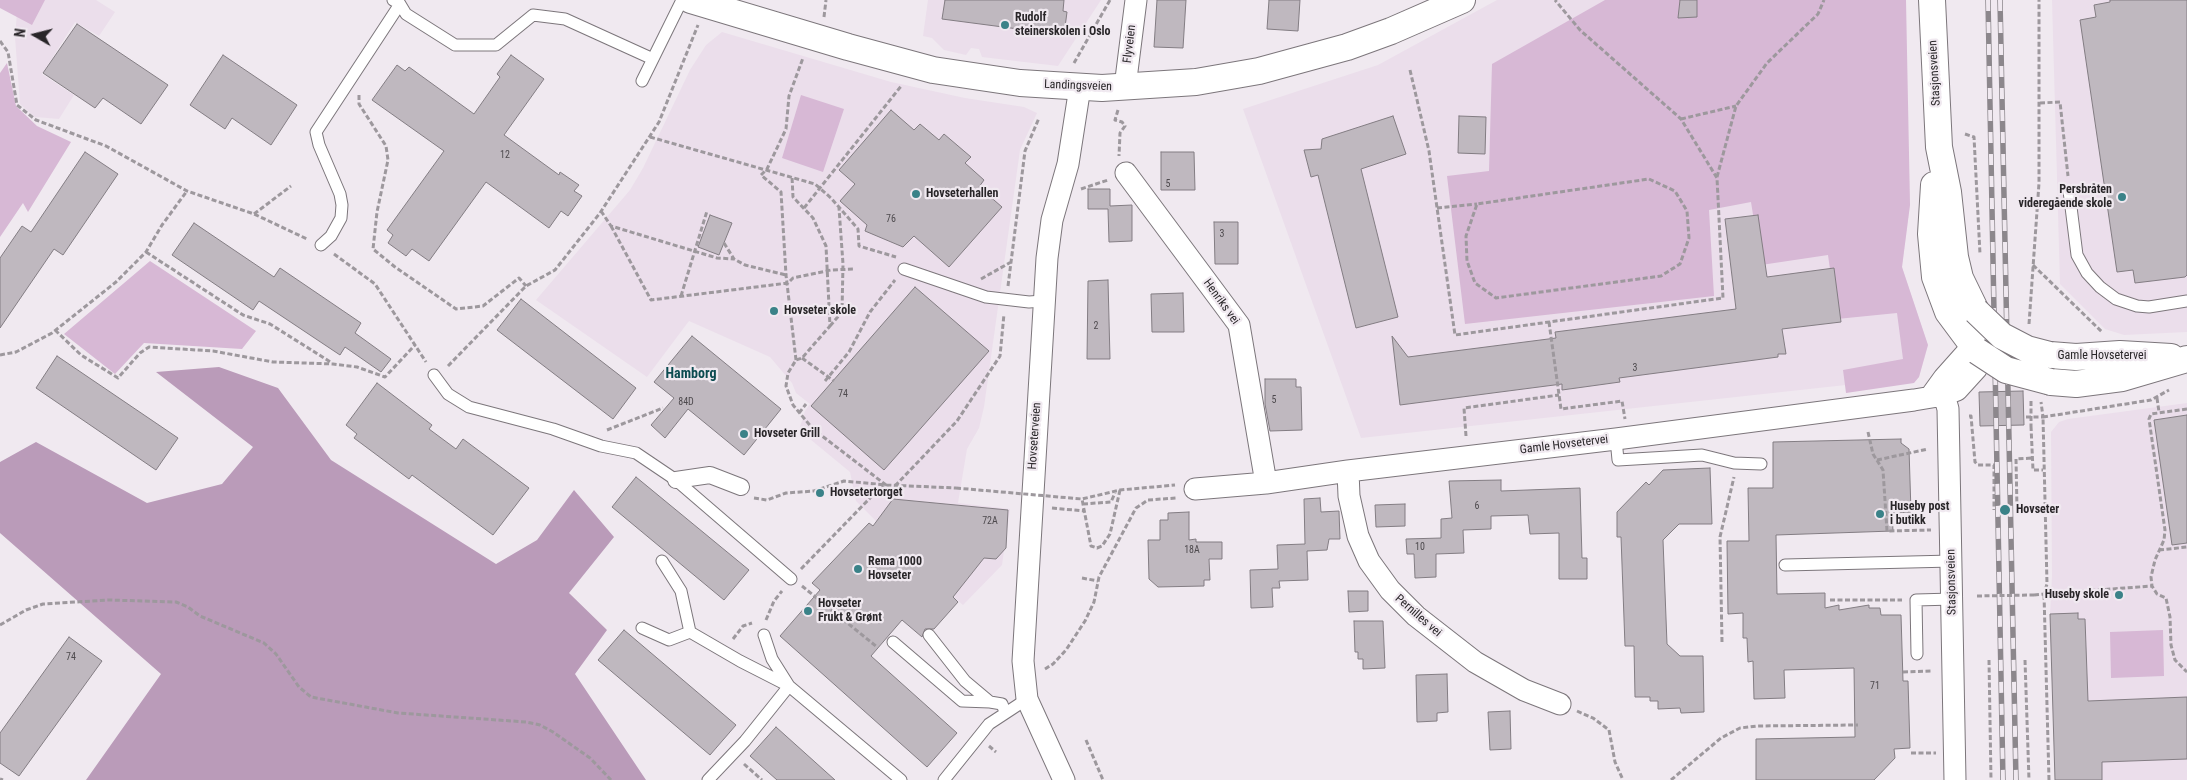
<!DOCTYPE html>
<html>
<head>
<meta charset="utf-8">
<style>
  body { margin:0 }
  #map { position:relative; width:2187px; height:780px; overflow:hidden; background:#f0e9f0; font-family:"Roboto Condensed",sans-serif }
  canvas { display:block }
  .north { position:absolute; left:10px; top:10px; width:50px; height:50px; -webkit-text-stroke:4px #f0e9f0; paint-order:stroke; rotate:278deg; font-size:14px; font-weight:700; line-height:20px; text-align:center; color:#292629 }
  .north::after { content:''; display:block; margin:auto; width:18px; height:22px; background:#292629; clip-path:polygon(50% 0,100% 100%,50% 72%,0 100%) }
</style>
</head>
<body>
<div id="map">
<canvas width="2187" height="780"></canvas>
<div class="north">N</div>
</div>
<script>
const ctx = document.querySelector('canvas').getContext('2d');
ctx.lineJoin = 'round';
function fillPath(path, color) {
  ctx.fillStyle = color;
  ctx.fill(path, 'evenodd');
}
function toPath(rows) {
  const path = new Path2D();
  for (const r of rows) {
    path.moveTo(r[0], r[1]);
    for (let i = 2; i < r.length; i += 2) path.lineTo(r[i], r[i + 1]);
  }
  return path;
}
function stroke(path, color, width, dash) {
  ctx.strokeStyle = color;
  ctx.lineWidth = width;
  ctx.lineCap = dash ? 'butt' : 'round';
  ctx.setLineDash(dash || []);
  ctx.stroke(path);
}
function label(font, color, halo, rows, align = 'center') {
  ctx.font = font + ' "Roboto Condensed",sans-serif';
  ctx.lineWidth = 4.5;
  ctx.setLineDash([]);
  ctx.textBaseline = 'middle';
  ctx.strokeStyle = halo;
  ctx.fillStyle = color;
  for (const [text, x, y, turn = 0] of rows) {
    ctx.save();
    ctx.translate(x, y);
    ctx.rotate((+turn || 0) * Math.PI / 180);
    ctx.textAlign = isNaN(turn) ? turn : align;
    if (halo) ctx.strokeText(text, 0, 0);
    ctx.fillText(text, 0, 0);
    ctx.restore();
  }
}
fillPath(toPath([
  [18,0,96,0,115,12,99,36,75,22,42,74,74,95,59,119,35,117,20,104,15,37],
  [928,0,1101,0,1058,66,982,57,979,49,971,48,966,55,944,50,932,38,923,36],
  [1497,0,1904,0,1910,205,1902,267,1928,345,1919,377,1361,438,1243,109,1378,65],
  [2052,0,2187,0,2187,332,2124,335,2105,329,2060,284],
  [722,32,891,82,965,98,1024,107,1037,113,1020,150,984,407,979,428,967,449,958,503,1010,509,1002,565,963,605,943,588,856,501,850,472,799,430,805,411,810,404,796,393,792,383,770,357,689,321,647,377,536,300,630,190,643,168,690,70,706,45],
  [2187,403,2187,780,2055,780,2050,614,2052,576,2051,432,2059,422,2068,419]
]), '#ebdeeb');
fillPath(toPath([
  [0,0,45,0,32,25,0,8],
  [1605,0,1906,0,1910,205,1902,267,1928,345,1919,377,1914,383,1846,393,1843,370,1903,359,1897,313,1837,319,1828,255,1761,265,1751,202,1709,210,1714,296,1465,324,1447,176,1489,171,1492,64],
  [7,63,16,106,37,126,71,142,28,212,23,203,0,237,0,73],
  [801,95,844,109,823,172,782,158],
  [150,261,256,331,242,349,144,343,115,374,64,334],
  [2163,630,2164,676,2111,678,2110,632]
]), '#d7b8d5');
fillPath(toPath([
  [219,367,278,388,331,460,496,564,537,540,574,490,614,537,569,593,607,630,575,674,646,780,86,780,161,674,0,533,0,462,36,442,147,503,222,484,253,447,156,372]
]), '#ba9bb9');
const building = toPath([
  [945,0,1064,0,1063,11,1067,12,1064,35,942,19,945,0],
  [1157,0,1186,0,1183,48,1154,47,1157,0],
  [1269,0,1300,0,1298,31,1267,29,1269,0],
  [1680,0,1697,0,1697,17,1678,18,1680,0],
  [2110,0,2187,0,2187,275,2185,277,2135,283,2133,270,2117,272,2080,20,2096,17,2094,5,2110,2,2110,0],
  [77,24,168,85,141,124,103,98,95,108,43,73,77,24],
  [223,55,297,105,271,145,232,118,225,129,190,105,223,55],
  [511,55,544,79,504,135,559,175,560,172,579,185,574,191,582,196,568,216,561,211,549,228,486,182,429,261,412,249,406,256,388,243,393,235,387,230,444,151,372,100,397,65,405,71,409,67,474,114,500,77,497,74,511,55],
  [891,110,914,130,920,124,939,140,944,134,971,157,965,163,984,180,979,187,1002,207,949,267,914,236,903,247,865,231,867,225,840,201,855,184,839,170,891,110],
  [1393,116,1406,154,1361,169,1398,317,1356,328,1318,175,1311,177,1304,150,1321,149,1322,139,1393,116],
  [1459,116,1486,117,1485,154,1458,153,1459,116],
  [85,152,118,174,63,255,54,249,0,328,0,258,22,226,31,232,85,152],
  [1161,152,1194,152,1195,190,1161,190,1161,152],
  [1088,189,1110,189,1110,206,1132,205,1132,241,1109,242,1108,209,1088,209,1088,189],
  [710,215,732,223,719,255,698,247,710,215],
  [1758,215,1767,277,1834,268,1841,322,1782,329,1786,354,1778,354,1778,357,1619,378,1620,382,1562,390,1562,384,1400,405,1392,336,1408,357,1556,338,1555,332,1736,309,1725,219,1758,215],
  [1214,222,1238,222,1238,264,1215,264,1214,222],
  [194,223,274,277,280,268,361,323,355,333,391,359,381,372,345,347,340,355,259,301,253,310,172,255,194,223],
  [1108,280,1110,359,1087,359,1088,281,1108,280],
  [915,287,989,351,884,470,811,406,915,287],
  [1183,293,1184,332,1152,332,1151,294,1183,293],
  [521,299,636,388,613,419,497,330,521,299],
  [692,336,781,409,744,455,688,409,665,438,651,425,674,398,654,382,692,336],
  [57,356,178,438,156,470,36,388,57,356],
  [1265,379,1296,379,1296,387,1301,387,1302,430,1270,431,1265,404,1265,379],
  [377,383,432,425,429,429,456,449,463,439,529,488,493,535,412,475,409,479,354,438,357,434,346,425,377,383],
  [2023,391,2024,425,1980,426,1979,392,2023,391],
  [2187,415,2187,543,2172,545,2154,420,2187,415],
  [1901,439,1901,443,1909,449,1911,512,1892,513,1893,531,1776,535,1777,594,1825,593,1825,608,1839,605,1839,610,1869,605,1869,608,1880,608,1881,615,1901,615,1903,681,1908,681,1910,748,1894,749,1895,758,1874,780,1756,780,1756,739,1855,737,1854,668,1784,670,1785,698,1754,699,1753,661,1748,662,1747,638,1743,638,1743,613,1728,614,1727,541,1749,541,1748,488,1773,488,1773,442,1901,439],
  [1710,468,1712,524,1679,524,1663,540,1667,644,1680,656,1703,656,1704,712,1681,713,1680,708,1658,709,1658,701,1650,701,1650,697,1635,697,1634,646,1625,646,1621,537,1617,537,1617,512,1646,482,1649,485,1663,470,1710,468],
  [636,477,749,570,724,600,612,507,636,477],
  [1501,480,1501,491,1580,488,1582,558,1587,558,1587,579,1559,579,1559,533,1530,534,1528,515,1491,516,1491,529,1463,530,1464,553,1436,554,1436,577,1415,578,1414,554,1407,554,1406,539,1441,538,1441,519,1452,518,1449,481,1501,480],
  [1320,498,1321,512,1339,511,1340,539,1329,539,1327,550,1307,551,1308,580,1279,581,1280,588,1272,588,1273,607,1251,608,1250,570,1278,569,1277,545,1305,544,1304,499,1320,498],
  [893,499,1008,510,1006,548,996,559,984,558,953,597,958,602,934,629,925,629,922,637,902,620,871,656,957,733,927,767,780,636,820,590,812,583,869,523,873,526,893,499],
  [1405,504,1405,526,1376,527,1375,505,1405,504],
  [1189,512,1189,540,1196,539,1196,542,1222,542,1222,559,1209,559,1210,580,1204,580,1204,586,1158,587,1149,579,1148,540,1160,540,1160,520,1168,520,1168,513,1189,512],
  [1348,591,1368,591,1368,611,1349,612,1348,591],
  [2078,613,2078,619,2085,619,2088,701,2187,697,2187,759,2102,762,2102,780,2055,780,2050,614,2078,613],
  [1354,621,1383,621,1385,668,1363,669,1363,659,1358,659,1358,652,1355,652,1354,621],
  [624,630,736,725,710,755,598,660,624,630],
  [69,637,102,661,19,776,0,763,0,733,69,637],
  [1447,674,1448,712,1437,713,1437,721,1417,722,1416,675,1447,674],
  [1510,711,1511,749,1490,750,1488,712,1510,711],
  [776,727,835,780,777,780,750,756,776,727]
]);
fillPath(building, '#bfb8bf');
stroke(building, '#837d83', 1);
const service = toPath([
  [400,4,406,14,455,45,496,45,533,15,565,19,653,59],
  [642,81,682,0],
  [2069,191,2077,255,2087,273,2100,287,2116,299,2137,306,2149,307,2187,301],
  [321,245,331,236,341,218,342,205,340,194,319,145,316,132,400,4,393,0],
  [904,269,986,297,1029,302,1043,301],
  [434,375,448,394,469,407,553,429,601,446,636,453,676,480,791,579],
  [1616,439,1618,460,1702,455,1734,463,1761,464],
  [662,561,681,591,690,632,740,661,789,686,745,741,708,780],
  [1785,565,1952,561],
  [642,628,669,640,690,632],
  [764,635,772,659,789,686,901,780],
  [929,635,965,681,990,702,1002,704,1005,712],
  [893,642,962,701,990,702],
  [1917,654,1916,600,1953,599],
  [944,780,989,724,1027,699]
]);
const pedestrian = toPath([
  [676,480,710,475,741,487]
]);
const minor = toPath([
  [1125,87,1136,0],
  [1126,173,1239,325,1266,483],
  [1938,387,1944,395,1948,409,1955,780],
  [1931,396,1944,378,1977,341],
  [1348,471,1349,496,1358,536,1369,561,1390,590,1416,616,1475,662,1524,690,1560,704],
  [1195,489,1266,483,1348,471,1616,439,1914,400,1944,395,1957,390,1977,368],
  [1064,780,1027,699,1023,661,1047,258,1052,220,1068,164,1080,87]
]);
const tertiary = toPath([
  [691,0,848,47,933,70,1020,83,1102,88,1196,82,1259,71,1347,47,1391,31,1462,0],
  [1932,0,1939,147,1948,192,1955,257,1960,278,1976,311],
  [1934,185,1931,234,1935,277,1948,312,1977,351],
  [2050,355,2076,357,2120,354,2171,357],
  [2051,382,2076,384,2122,378,2187,359]
]);
stroke(service, '#7c767b', 13);
stroke(pedestrian, '#7c767b', 18);
stroke(minor, '#7c767b', 23);
stroke(tertiary, '#7c767b', 28);
stroke(toPath([
  [824,17,826,0],
  [0,41,8,52,17,105,36,120,106,146,187,191,254,214,307,239],
  [1074,63,1110,0],
  [1410,70,1429,151,1455,335,1723,298,1717,178,1681,119,1580,30,1555,0],
  [359,95,359,104,386,146,388,160,377,212,373,249,395,267,456,309,483,306,519,278,526,286],
  [2040,103,2060,102,2068,176],
  [1118,110,1115,120,1122,122,1125,126,1120,133,1119,156],
  [1681,119,1736,106],
  [1965,134,1974,137,1980,254],
  [650,137,815,184,831,198,858,229,859,246,896,257],
  [1717,177,1736,106,1767,63,1818,14,1824,0],
  [1649,179,1675,191,1687,211,1689,238,1680,264,1661,276,1496,298,1475,283,1467,261,1466,236,1477,204,1649,179],
  [1081,189,1108,180],
  [804,208,902,85],
  [1437,208,1477,204],
  [601,211,611,226,717,258,734,259],
  [254,214,291,186],
  [611,226,651,300,788,283,793,278,831,270,855,269],
  [724,243,734,259,745,265,786,275],
  [146,252,243,315,270,324,332,363],
  [334,254,375,284,426,362],
  [2033,265,2102,332],
  [981,279,1011,262],
  [1008,286,1025,151,1039,118],
  [681,296,707,211],
  [1549,322,1561,409,1622,401,1625,419],
  [2029,324,2039,183,2039,0],
  [830,326,842,312,843,264,839,208],
  [55,330,81,355,118,378,140,353,149,347,213,351,273,362,333,364,357,367,385,377,415,345],
  [0,355,16,352,52,333,116,282,146,252,162,225,187,191],
  [796,360,786,275,781,192,761,175,767,169,786,129,789,96,803,58],
  [448,366,526,286,555,270,600,213,659,122,698,25],
  [825,381,849,352,870,312,895,280],
  [2157,398,2159,412],
  [2187,409,2151,414,2149,419,2165,530,2164,540,2155,560,2151,577,2152,586,2157,594,2166,598,2170,617,2171,645,2175,660,2187,672],
  [799,413,806,404],
  [1969,416,1971,416,1975,462,1978,465,1994,465,1994,510],
  [2026,417,2043,417,2041,402],
  [2031,426,2033,470,2043,470],
  [607,430,663,408],
  [1868,432,1873,454,1883,470,1887,531,1931,530],
  [1466,436,1464,408,1559,395],
  [1877,460,1928,449],
  [895,486,957,421,1000,356,1004,314],
  [1120,490,1110,534,1102,546,1097,548,1091,546,1082,499,1120,490,1175,485],
  [754,498,767,500,786,493,814,491,844,481,886,485,813,429,793,405,786,386,788,373,796,360,802,358,830,326,826,246,813,218,793,197,792,177],
  [1083,504,1111,502,1115,493],
  [1052,508,1084,511],
  [2017,509,2016,459,2033,458],
  [2159,550,2187,547],
  [801,569,873,495,886,485,956,488],
  [1082,578,1098,581],
  [802,586,877,647],
  [2034,595,2044,594,2047,584,2043,417,2151,400,2169,390],
  [1830,600,1902,600],
  [766,620,774,601,782,591],
  [0,625,26,610,43,604,109,600,176,602,188,607,200,616,264,643,276,654,299,687,311,697,398,713,526,722,540,725,553,732,590,758,611,780],
  [733,639,743,626,752,623],
  [1722,642,1720,537,1734,477],
  [1989,660,1991,780],
  [2025,660,2029,780],
  [1045,669,1053,664,1066,650,1085,621,1094,602,1099,577,1136,508,1148,500,1176,498],
  [1903,672,1932,671],
  [1577,711,1593,718,1609,730,1615,762,1623,780],
  [1086,740,1103,780],
  [989,746,996,752],
  [1911,753,1936,753],
  [744,764,762,780],
  [0,779,3,780],
  [1671,780,1721,738,1740,728,1757,726,1858,725],
  [2049,780,2044,594,2152,586]
]), '#9d989d', 3, [5, 2.5]);
stroke(service, '#fff', 11);
stroke(pedestrian, '#fff', 16);
stroke(minor, '#fff', 21);
stroke(tertiary, '#fff', 26);
const rail = toPath([
  [1988,0,2003,780],
  [2000,0,2016,780]
]);
stroke(rail, '#8c878c', 5.5);
stroke(rail, '#f0e9f0', 4, [11]);
const tertiaryBridge = toPath([
  [1976,311,2002,336,2027,349,2050,355],
  [1977,351,2006,370,2051,382]
]);
stroke(tertiaryBridge, '#7c767b', 28, []);
stroke(toPath([
  [802,358,834,381],
  [2031,401,2031,426],
  [956,488,1082,499],
  [1977,596,2034,595]
]), '#9d989d', 3, [5, 2.5]);
stroke(tertiaryBridge, '#fff', 26);
for (const [x, y, r, color] of [
  [1005,25,5,"#3a8288"],
  [916,194,5,"#3a8288"],
  [2122,197,5,"#3a8288"],
  [774,311,5,"#3a8288"],
  [744,434,5,"#3a8288"],
  [820,493,5,"#3a8288"],
  [2005,510,6,"#3a8288"],
  [1880,514,5,"#3a8288"],
  [858,569,5,"#3a8288"],
  [2119,595,5,"#3a8288"],
  [808,611,5,"#3a8288"]
]) {
  const dot = new Path2D();
  dot.arc(x, y, r, 0, 2 * Math.PI);
  ctx.fillStyle = color;
  ctx.fill(dot);
  stroke(dot, '#f0e9f0', 2);
}
label('10px', '#4e4a4e', null, [
  ["12",505,155],
  ["5",1168,184],
  ["76",891,219],
  ["3",1222,234],
  ["2",1096,326],
  ["3",1635,368],
  ["74",843,394],
  ["5",1274,400],
  ["84D",686,402],
  ["6",1477,506],
  ["72A",990,521],
  ["10",1420,547],
  ["18A",1192,550],
  ["74",71,657],
  ["71",1875,686]
]);
label('bold 12px', '#292629', '#f0e9f0', [
  ["Rudolf",1015,18],
  ["steinerskolen i Oslo",1015,32],
  ["Persbråten",2112,190,"right"],
  ["videregående skole",2112,204,"right"],
  ["Hovseterhallen",926,194],
  ["Hovseter skole",784,311],
  ["Hovseter Grill",754,434],
  ["Hovsetertorget",830,493],
  ["Huseby post",1890,507],
  ["i butikk",1890,521],
  ["Hovseter",2016,510],
  ["Rema 1000",868,562],
  ["Hovseter",868,576],
  ["Huseby skole",2109,595,"right"],
  ["Hovseter",818,604],
  ["Frukt & Grønt",818,618]
], 'left');
label('12px', '#292629', '#f0e9f0', [
  ["Flyveien",1130,44,-83],
  ["Stasjonsveien",1935,73,-93],
  ["Landingsveien",1078,86,2],
  ["Henriks vei",1221,302,54],
  ["Gamle Hovsetervei",2102,356],
  ["Hovseterveien",1035,436,-86],
  ["Gamle Hovsetervei",1564,445,-7],
  ["Stasjonsveien",1952,582,-91],
  ["Pernilles vei",1418,616,41]
]);
label('bold 14px', '#0b4b50', '#f0e9f0', [
  ["Hamborg",691,374]
]);
</script>
</body>
</html>
